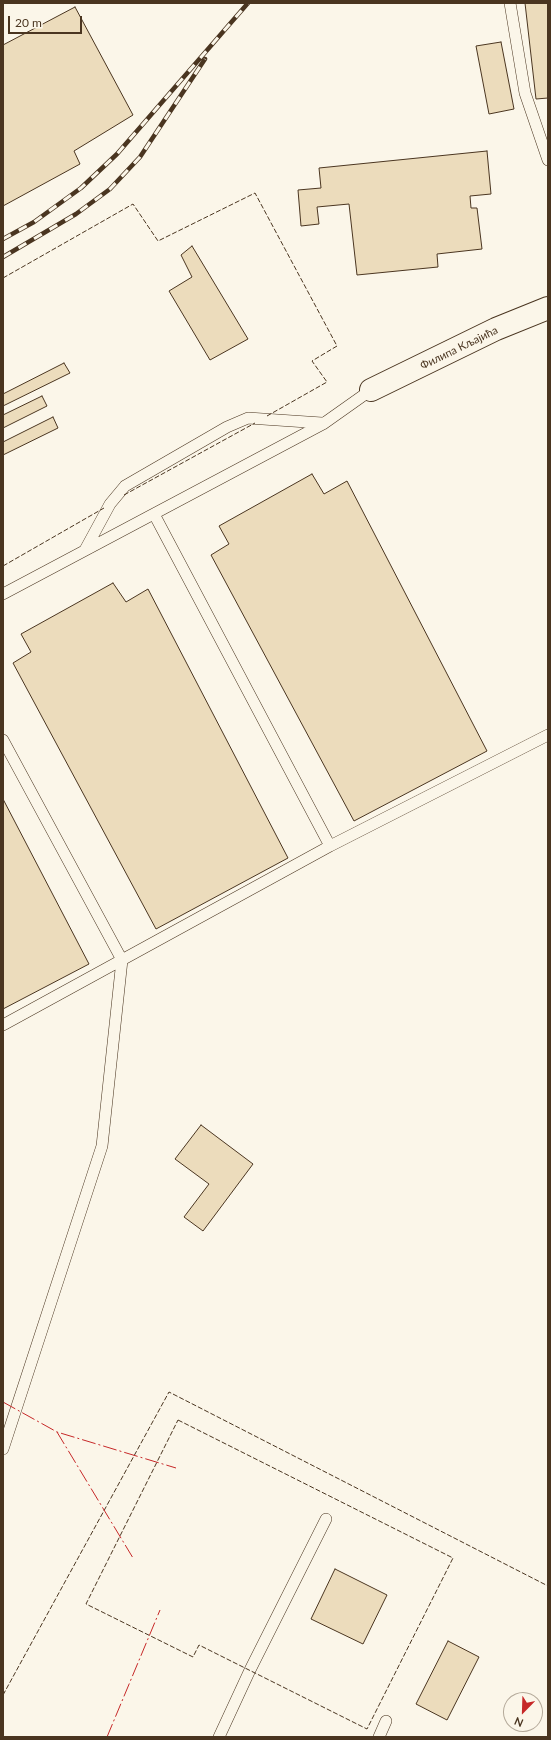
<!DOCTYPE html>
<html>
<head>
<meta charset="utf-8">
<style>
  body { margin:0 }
  #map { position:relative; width:551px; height:1740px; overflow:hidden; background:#fbf6e9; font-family:Lato,sans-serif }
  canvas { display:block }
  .frame { position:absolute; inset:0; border:4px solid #4a3520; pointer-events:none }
  .north { position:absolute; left:503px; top:1692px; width:40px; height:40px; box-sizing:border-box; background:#fbf6e9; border:1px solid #b4a999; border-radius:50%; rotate:203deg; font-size:11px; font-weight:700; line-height:16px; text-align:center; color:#4a3520 }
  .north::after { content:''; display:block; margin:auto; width:14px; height:18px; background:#c62828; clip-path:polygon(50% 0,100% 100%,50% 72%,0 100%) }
  .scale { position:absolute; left:8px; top:16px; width:74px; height:18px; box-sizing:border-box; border:2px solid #4a3520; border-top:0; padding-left:5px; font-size:12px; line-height:14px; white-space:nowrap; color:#4a3520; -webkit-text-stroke:3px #fbf6e9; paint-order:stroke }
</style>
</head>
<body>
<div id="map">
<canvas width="551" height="1740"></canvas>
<div class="frame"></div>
<div class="north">N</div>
<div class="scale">20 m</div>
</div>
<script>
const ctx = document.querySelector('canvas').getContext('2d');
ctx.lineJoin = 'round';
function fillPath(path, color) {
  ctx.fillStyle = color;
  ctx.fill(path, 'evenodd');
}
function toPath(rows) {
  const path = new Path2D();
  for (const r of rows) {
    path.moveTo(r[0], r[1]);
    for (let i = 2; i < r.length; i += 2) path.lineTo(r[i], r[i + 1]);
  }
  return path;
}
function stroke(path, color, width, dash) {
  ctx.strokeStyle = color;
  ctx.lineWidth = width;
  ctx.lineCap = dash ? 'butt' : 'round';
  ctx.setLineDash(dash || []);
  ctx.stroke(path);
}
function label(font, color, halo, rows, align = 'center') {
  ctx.font = font + ' Lato,sans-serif';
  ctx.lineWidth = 3;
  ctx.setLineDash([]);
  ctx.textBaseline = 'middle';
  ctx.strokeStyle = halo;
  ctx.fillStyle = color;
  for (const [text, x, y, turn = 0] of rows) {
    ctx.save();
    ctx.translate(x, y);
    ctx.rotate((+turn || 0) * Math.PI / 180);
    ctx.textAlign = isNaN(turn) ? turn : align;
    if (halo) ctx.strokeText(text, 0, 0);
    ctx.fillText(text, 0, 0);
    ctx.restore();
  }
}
const building = toPath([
  [525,3,548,3,548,98,536,99,525,3],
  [75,7,133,115,74,151,80,164,3,206,3,45,75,7],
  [501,42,514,109,489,114,476,46,501,42],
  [487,151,491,194,470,196,471,208,477,208,482,249,437,254,438,267,357,275,349,204,317,207,319,224,301,226,298,190,321,188,319,168,487,151],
  [192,246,248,339,210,360,169,291,192,277,181,255,192,246],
  [64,363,70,373,3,406,3,394,64,363],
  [42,396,47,406,3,428,3,415,42,396],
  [53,417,58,428,3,455,3,442,53,417],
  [312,474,324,494,347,481,487,751,354,821,211,555,229,544,219,526,312,474],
  [113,583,126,602,148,589,288,858,156,929,13,663,31,652,21,634,113,583],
  [3,799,89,964,3,1009,3,799],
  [201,1125,253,1164,203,1231,184,1217,209,1184,175,1159,201,1125],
  [335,1569,387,1595,363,1644,311,1619,335,1569],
  [448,1641,479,1657,447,1720,416,1704,448,1641]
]);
fillPath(building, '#ecdcbc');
stroke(building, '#4a3520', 1);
const lane = toPath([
  [510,3,525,93,548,160],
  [154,514,330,846],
  [85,550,110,504,125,486,227,427,248,418,322,423],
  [3,594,323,424,371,390],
  [3,740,122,960,102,1146,3,1449],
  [3,1025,330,846,548,735],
  [219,1737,250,1670,326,1519],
  [379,1737,386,1721]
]);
const street = toPath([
  [371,390,496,329,548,308]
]);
stroke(lane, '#4a3520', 12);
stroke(street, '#4a3520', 24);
stroke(lane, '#fbf6e9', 11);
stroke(street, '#fbf6e9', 22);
const rail = toPath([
  [3,239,34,222,81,188,117,154,248,3],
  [3,257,76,214,110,189,140,157,205,59]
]);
stroke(rail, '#4a3520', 4.5);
stroke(rail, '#fbf6e9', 3, [9]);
stroke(toPath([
  [3,278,133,204,158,241,255,193,337,346,312,361,327,382,267,416],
  [124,495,255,423],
  [3,566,104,508],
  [178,1420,453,1558,367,1729,199,1645,193,1657,86,1604,178,1420],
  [3,1695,169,1392,548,1586]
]), '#4a3520', 1, [5, 2]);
stroke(toPath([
  [3,1402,57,1432,176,1468],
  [57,1432,133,1558],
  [107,1737,160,1610]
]), '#c62828', 1, [14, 3, 2, 3]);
label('11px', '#4a3520', '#fbf6e9', [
  ["Филипа Кљајића",459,348,-26]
]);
</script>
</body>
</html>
